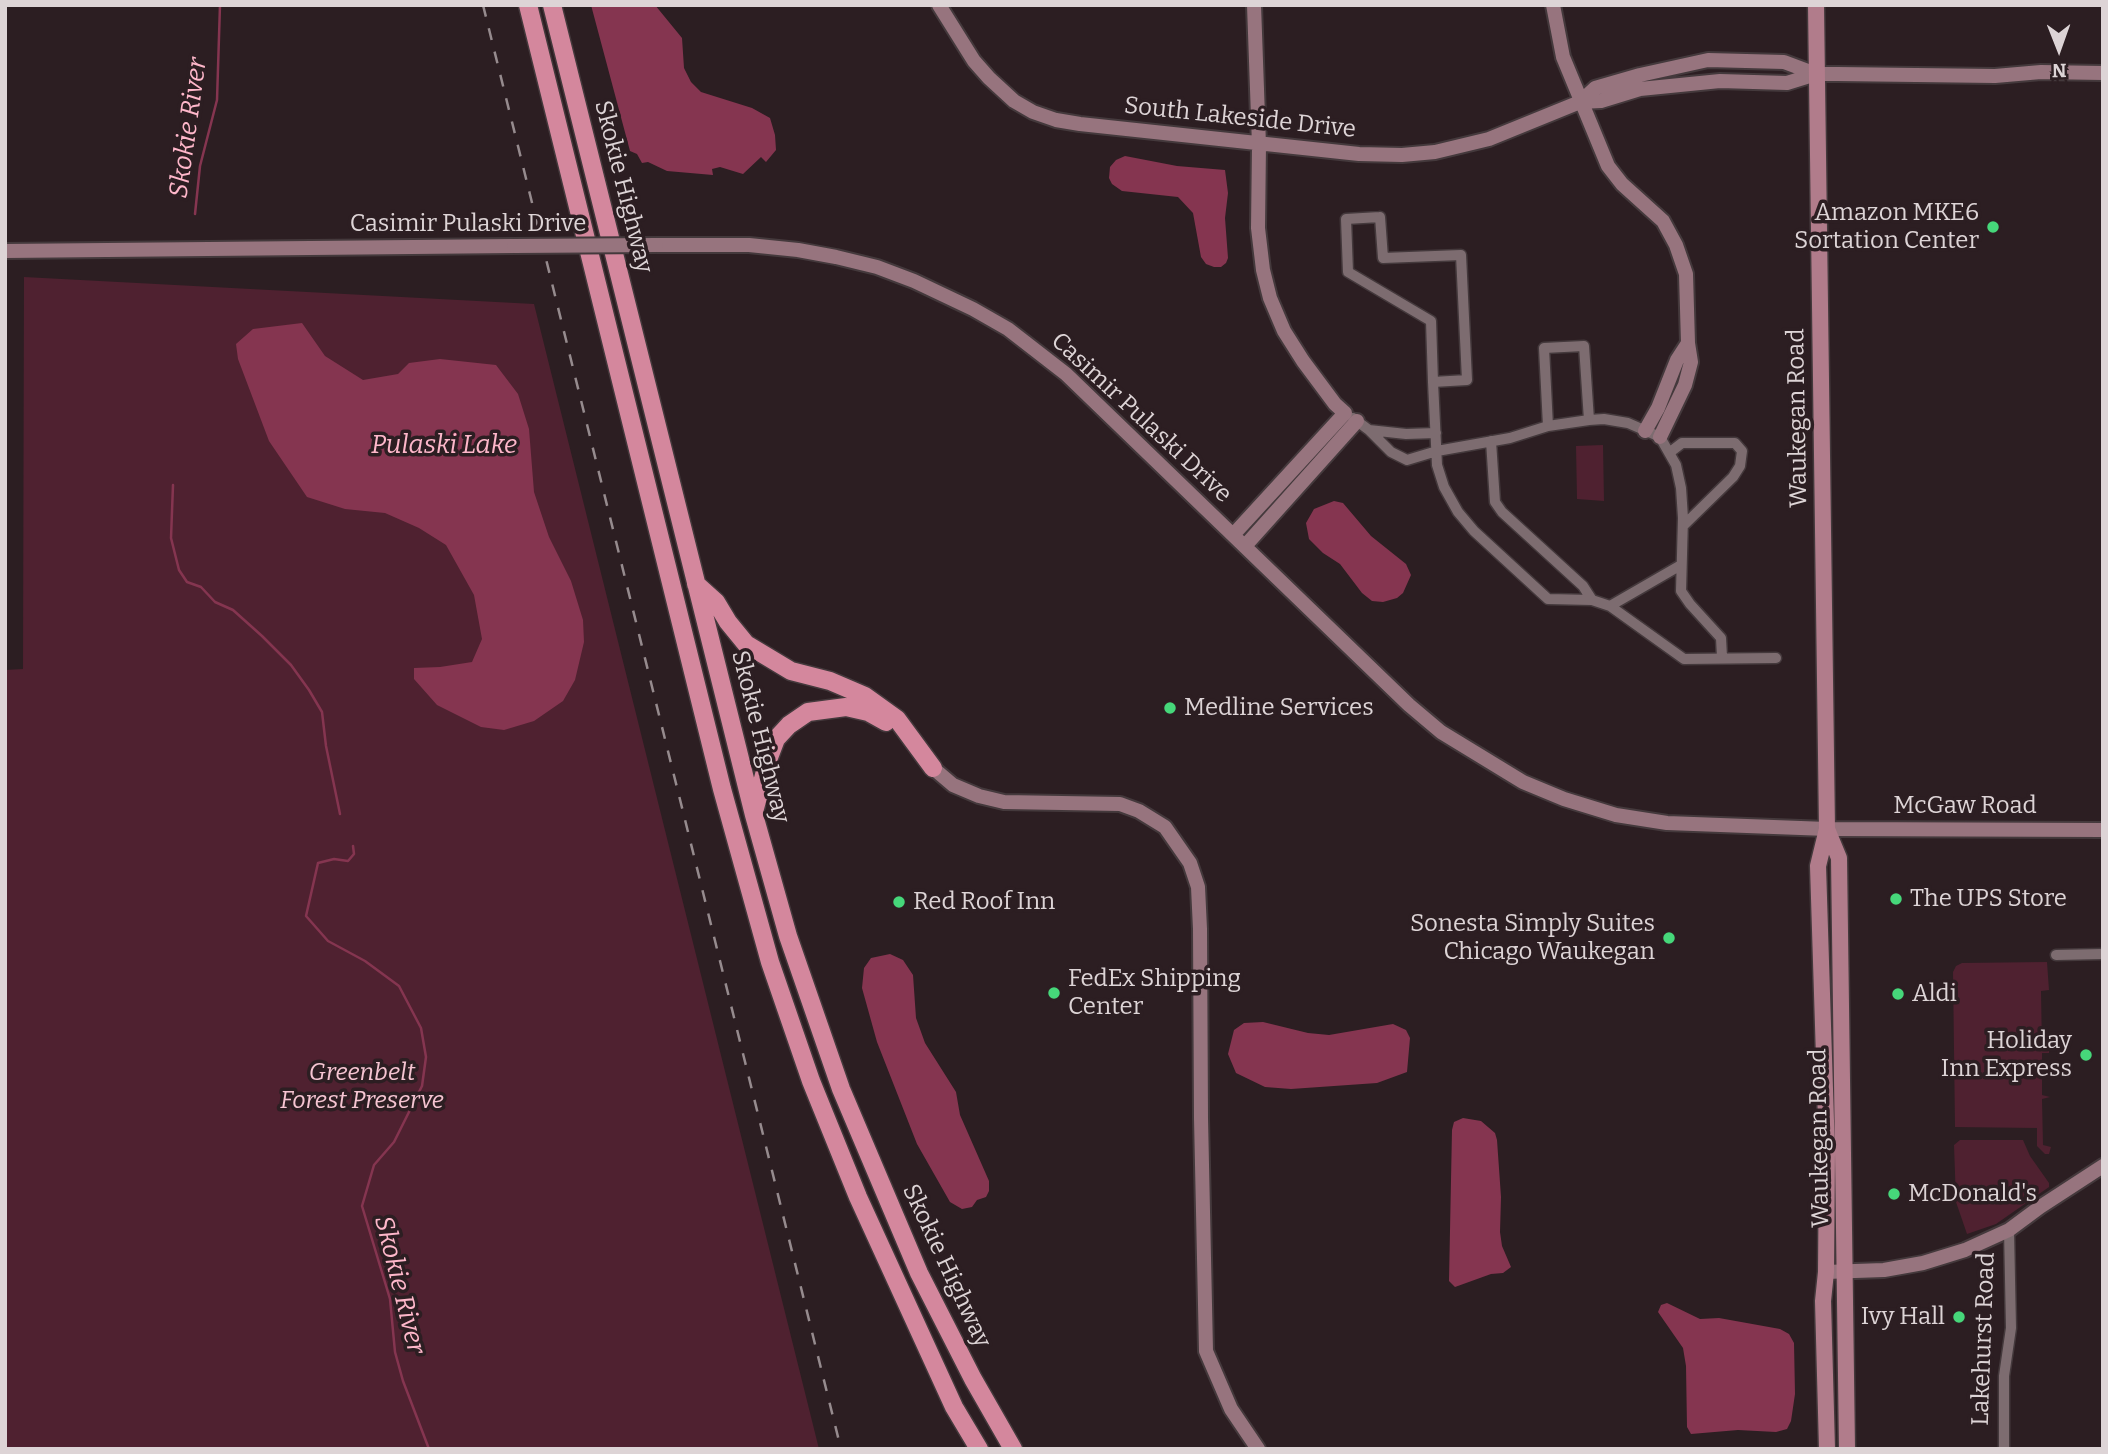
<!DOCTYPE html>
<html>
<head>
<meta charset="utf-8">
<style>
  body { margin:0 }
  #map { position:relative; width:2108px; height:1454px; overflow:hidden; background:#2c1e22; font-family:Bitter,serif }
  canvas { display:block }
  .frame { position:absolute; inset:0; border:7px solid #ddd4d6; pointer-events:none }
  .north { position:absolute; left:2024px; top:14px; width:70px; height:70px; -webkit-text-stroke:5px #2c1e22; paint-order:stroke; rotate:179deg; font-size:19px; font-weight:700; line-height:28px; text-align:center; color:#ddd4d6 }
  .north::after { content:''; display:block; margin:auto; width:24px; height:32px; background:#ddd4d6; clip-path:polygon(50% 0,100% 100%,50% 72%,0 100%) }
</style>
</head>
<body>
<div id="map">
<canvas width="2108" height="1454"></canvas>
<div class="frame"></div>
<div class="north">N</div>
</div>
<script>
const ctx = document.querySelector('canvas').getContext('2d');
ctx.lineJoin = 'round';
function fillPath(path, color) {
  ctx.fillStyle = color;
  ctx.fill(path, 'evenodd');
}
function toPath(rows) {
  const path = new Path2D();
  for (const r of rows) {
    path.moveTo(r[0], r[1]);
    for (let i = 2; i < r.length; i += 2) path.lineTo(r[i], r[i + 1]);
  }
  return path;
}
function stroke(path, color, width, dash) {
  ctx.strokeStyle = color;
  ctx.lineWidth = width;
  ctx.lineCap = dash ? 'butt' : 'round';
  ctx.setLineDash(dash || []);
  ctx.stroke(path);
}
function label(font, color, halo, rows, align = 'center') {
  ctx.font = font + ' Bitter,serif';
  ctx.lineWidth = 7;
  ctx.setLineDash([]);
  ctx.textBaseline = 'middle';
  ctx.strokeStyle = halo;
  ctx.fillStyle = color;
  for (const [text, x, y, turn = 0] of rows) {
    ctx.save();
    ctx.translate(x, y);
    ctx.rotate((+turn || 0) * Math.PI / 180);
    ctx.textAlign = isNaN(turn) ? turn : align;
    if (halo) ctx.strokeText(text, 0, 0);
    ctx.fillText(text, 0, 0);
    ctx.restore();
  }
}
fillPath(toPath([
  [24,277,534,304,819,1449,5,1449,5,670,23,669],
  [1603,445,1604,501,1577,499,1576,446],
  [2047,962,2049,990,2041,991,2042,1049,2049,1050,2049,1053,2042,1053,2042,1095,2050,1097,2042,1099,2043,1145,2051,1147,2049,1154,2045,1154,2037,1146,2037,1128,1955,1127,1953,972,1956,966,1962,963],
  [1960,1140,2023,1140,2030,1156,2049,1183,2049,1187,1996,1224,1967,1234,1956,1202,1954,1145]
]), '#4f2130');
fillPath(toPath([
  [591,5,655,5,682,38,684,68,691,82,701,92,752,108,770,118,775,135,776,150,766,162,761,157,743,174,720,167,712,169,713,175,667,171,648,162,642,163,637,154,630,151],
  [1125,156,1177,166,1225,170,1228,193,1225,218,1228,258,1226,263,1221,267,1214,267,1206,264,1201,257,1193,213,1178,197,1122,191,1112,184,1109,178,1110,167,1116,160],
  [302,323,325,356,363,380,398,374,409,363,440,359,496,365,518,394,529,429,534,492,549,537,571,581,583,620,584,642,575,680,563,701,534,721,504,730,481,727,437,705,414,679,414,668,440,667,472,662,482,639,474,595,446,545,419,528,385,513,345,509,307,497,269,441,238,359,236,344,253,329],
  [1334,501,1343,503,1371,536,1406,564,1411,575,1403,593,1397,598,1383,602,1372,601,1362,593,1340,564,1323,553,1309,539,1306,523,1314,509],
  [890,954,903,960,913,975,916,1018,925,1043,956,1092,960,1115,989,1181,989,1191,986,1197,977,1200,972,1207,962,1209,950,1202,917,1144,877,1042,862,988,864,968,871,958],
  [1263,1022,1308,1033,1329,1035,1393,1024,1406,1030,1410,1038,1407,1072,1377,1083,1291,1089,1265,1087,1236,1073,1228,1054,1234,1030,1244,1023],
  [1463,1118,1481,1121,1495,1133,1497,1140,1501,1197,1500,1232,1502,1246,1511,1267,1503,1273,1491,1274,1455,1287,1449,1281,1452,1130,1454,1122],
  [1667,1303,1700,1319,1719,1318,1780,1329,1789,1334,1794,1343,1795,1394,1791,1421,1787,1429,1776,1432,1738,1430,1691,1434,1687,1427,1686,1366,1683,1348,1658,1312,1661,1305]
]), '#853550');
stroke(toPath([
  [195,214,200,166,217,100,220,5],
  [173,485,171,538,179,570,187,582,201,587,215,602,233,610,262,636,291,665,309,690,322,712,326,746,340,814],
  [353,846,354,854,348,861,334,859,318,863,306,916,328,941,365,961,399,986,421,1028,426,1057,422,1086,394,1142,374,1165,362,1206,390,1299,395,1352,403,1381,429,1449]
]), '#853550', 2.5);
const street = toPath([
  [1380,217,1383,258,1461,255,1467,380,1433,382,1431,321,1348,272,1346,219,1380,217],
  [1433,382,1437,465,1444,487,1458,512,1474,531,1548,599,1592,600,1610,606,1684,659,1776,658],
  [1353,418,1369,430,1391,452,1407,460,1437,451,1510,438,1548,426,1589,420,1604,419,1628,423,1660,437,1676,465,1681,488,1683,518,1681,591,1690,604,1721,638,1722,657],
  [1548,426,1544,348,1584,346,1589,420],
  [1369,430,1406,434,1436,433],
  [1491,441,1495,502,1502,512,1583,586,1592,600],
  [1669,453,1682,443,1735,443,1742,451,1740,466,1733,477,1683,526],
  [1610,606,1681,565],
  [2056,955,2103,954],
  [2004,1449,2004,1376,2011,1328,2009,1230]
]);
const secondary = toPath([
  [939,5,974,61,989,78,1014,101,1033,112,1056,120,1080,124,1359,154,1402,155,1435,152,1489,139,1580,102,1595,88,1640,75,1708,60,1784,62,1816,74,1837,74,1995,76,2041,72,2103,73],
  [1553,5,1563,57,1608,166,1622,184,1663,221,1676,245,1686,274,1688,343,1691,362,1685,385,1660,437],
  [1580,102,1601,101,1640,89,1720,81,1787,83,1816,74],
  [656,245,749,245,798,250,836,257,877,267,914,281,973,309,1008,329,1066,374,1409,705,1441,732,1523,782,1564,799,1616,815,1667,823,1827,829,2103,830],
  [5,251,514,246],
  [1645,431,1658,408,1677,360,1688,343],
  [1233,535,1345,413,1335,404,1303,361,1284,331,1270,298,1263,270,1258,228,1259,145,1254,5],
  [1245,546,1357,421],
  [933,768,953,785,979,796,1004,802,1120,804,1139,811,1165,827,1190,863,1198,887,1200,929,1201,1118,1206,1351,1231,1409,1258,1449],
  [1826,1272,1884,1270,1923,1263,1965,1250,2009,1230,2040,1207,2103,1166]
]);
const primary = toPath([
  [1816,5,1827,829,1818,866,1827,1153,1826,1272,1823,1301,1827,1449],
  [1827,829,1839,858,1847,1449]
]);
const highway = toPath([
  [528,5,722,789,770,962,811,1081,858,1197,954,1407,979,1449],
  [552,5,754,815,788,936,841,1089,919,1273,973,1379,1013,1449],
  [696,584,716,602,728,622,746,644,791,671,830,681,865,696,897,719,933,768],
  [754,812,768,760,776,739,789,725,808,712,846,707,868,712,886,722]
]);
stroke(street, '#44393c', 13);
stroke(secondary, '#44393c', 18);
stroke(primary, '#44393c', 19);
stroke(highway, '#44393c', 21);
stroke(street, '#7d6c70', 10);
stroke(secondary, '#97747e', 14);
stroke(primary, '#b17c8b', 16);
stroke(highway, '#d4879d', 18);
stroke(toPath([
  [483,5,841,1449]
]), '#968b8e', 2.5, [12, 12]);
const secondaryBridge = toPath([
  [514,246,656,245]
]);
stroke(secondaryBridge, '#44393c', 18, []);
stroke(secondaryBridge, '#97747e', 14);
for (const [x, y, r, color] of [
  [1993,227,7,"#46d77a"],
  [1170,708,7,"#46d77a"],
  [1896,899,7,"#46d77a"],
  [899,902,7,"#46d77a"],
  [1669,938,7,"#46d77a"],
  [1054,993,7,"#46d77a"],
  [1898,994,7,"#46d77a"],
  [2086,1055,7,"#46d77a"],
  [1894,1194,7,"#46d77a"],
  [1959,1317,7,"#46d77a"]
]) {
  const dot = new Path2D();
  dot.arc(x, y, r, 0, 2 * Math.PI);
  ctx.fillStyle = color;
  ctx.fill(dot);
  stroke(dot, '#2c1e22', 2.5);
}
label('24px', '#ddd4d6', '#2c1e22', [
  ["South Lakeside Drive",1240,118,6],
  ["Skokie Highway",623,187,76],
  ["Casimir Pulaski Drive",468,224],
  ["Casimir Pulaski Drive",1141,418,43],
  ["Waukegan Road",1798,418,-91],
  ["Skokie Highway",760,737,76],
  ["McGaw Road",1965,806],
  ["Waukegan Road",1820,1138,-91],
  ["Skokie Highway",946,1266,65],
  ["Lakehurst Road",1984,1339,-88]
]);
label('24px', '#ddd4d6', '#2c1e22', [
  ["Amazon MKE6",1979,213,"right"],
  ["Sortation Center",1979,241,"right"],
  ["Medline Services",1184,708],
  ["The UPS Store",1910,899],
  ["Red Roof Inn",913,902],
  ["Sonesta Simply Suites",1655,924,"right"],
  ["Chicago Waukegan",1655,952,"right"],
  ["FedEx Shipping",1068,979],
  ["Center",1068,1007],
  ["Aldi",1912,994],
  ["Holiday",2072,1041,"right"],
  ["Inn Express",2072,1069,"right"],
  ["McDonald's",1908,1194],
  ["Ivy Hall",1945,1317,"right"]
], 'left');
label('italic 24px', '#f6c5d2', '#2c1e22', [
  ["Greenbelt",362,1073],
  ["Forest Preserve",362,1101]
]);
label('italic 26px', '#feb7ca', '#2c1e22', [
  ["Skokie River",189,128,-82],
  ["Pulaski Lake",444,446],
  ["Skokie River",399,1285,76]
]);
</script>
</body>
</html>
